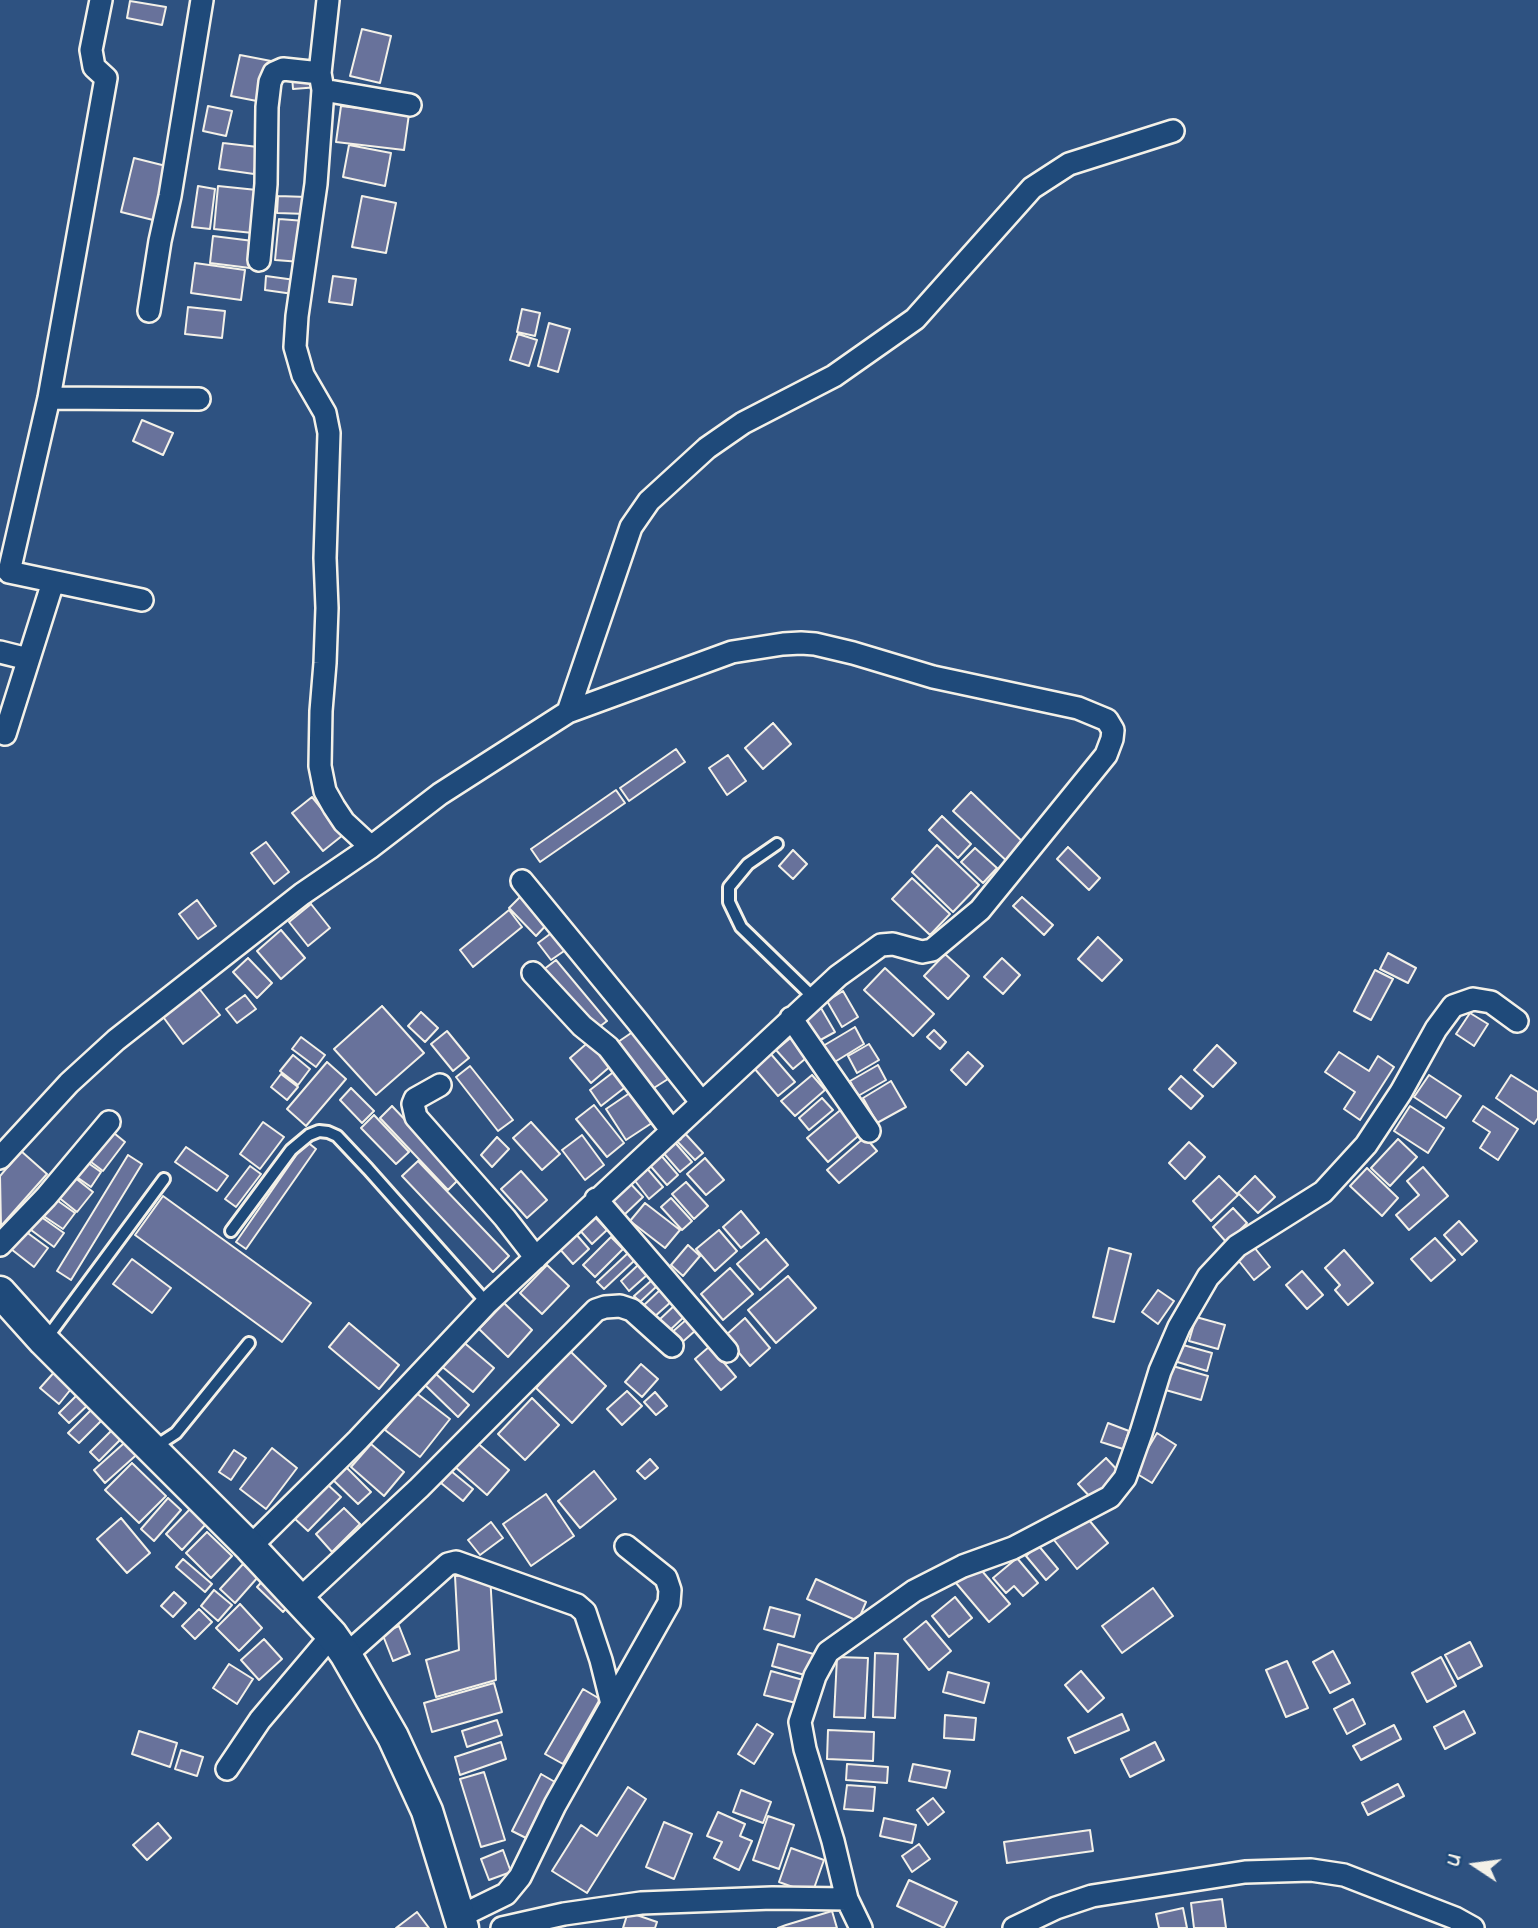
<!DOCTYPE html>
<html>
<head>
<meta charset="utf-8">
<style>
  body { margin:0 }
  #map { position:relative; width:1538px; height:1928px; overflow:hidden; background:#2e5281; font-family:"Architects Daughter",sans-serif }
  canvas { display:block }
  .north { position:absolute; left:1440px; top:1830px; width:70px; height:70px; -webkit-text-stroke:5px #1f4a7a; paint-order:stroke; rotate:283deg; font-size:19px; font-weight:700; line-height:28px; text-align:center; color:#f4f1e8 }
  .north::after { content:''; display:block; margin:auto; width:24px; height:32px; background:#f4f1e8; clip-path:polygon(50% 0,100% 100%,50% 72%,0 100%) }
</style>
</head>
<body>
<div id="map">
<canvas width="1538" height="1928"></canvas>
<div class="north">U</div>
</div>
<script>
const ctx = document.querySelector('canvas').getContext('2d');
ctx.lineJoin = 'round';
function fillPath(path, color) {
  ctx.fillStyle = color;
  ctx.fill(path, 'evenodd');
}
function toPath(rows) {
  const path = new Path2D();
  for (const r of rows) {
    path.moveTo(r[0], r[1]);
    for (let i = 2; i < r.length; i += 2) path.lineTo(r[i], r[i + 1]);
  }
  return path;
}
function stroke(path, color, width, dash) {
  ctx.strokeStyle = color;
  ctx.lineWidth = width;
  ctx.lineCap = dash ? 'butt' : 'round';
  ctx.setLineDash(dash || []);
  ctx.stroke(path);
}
const building = toPath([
  [130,1,166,7,162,25,127,18,130,1],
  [362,29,391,36,380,83,350,76,362,29],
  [240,55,271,61,262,102,231,96,240,55],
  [318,75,319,87,293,89,292,76,318,75],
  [208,106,232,111,226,136,203,131,208,106],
  [341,106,409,114,404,150,336,142,341,106],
  [223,143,258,147,254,174,219,169,223,143],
  [349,145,391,153,385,186,343,177,349,145],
  [134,158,170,167,157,221,121,212,134,158],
  [198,186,215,189,210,229,192,227,198,186],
  [218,186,257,190,253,233,214,229,218,186],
  [278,196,307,197,307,214,277,213,278,196],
  [362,196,396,203,386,253,352,247,362,196],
  [279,219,305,221,301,262,275,260,279,219],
  [213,236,253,241,250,268,210,263,213,236],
  [195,263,245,270,241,300,191,293,195,263],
  [266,276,295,280,293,294,265,290,266,276],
  [333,276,356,279,352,305,329,302,333,276],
  [188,307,225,311,222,338,185,334,188,307],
  [522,309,540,313,535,336,517,332,522,309],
  [549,323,570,329,558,372,538,366,549,323],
  [518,334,537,340,529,366,510,360,518,334],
  [142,420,173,433,163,455,133,441,142,420],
  [773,723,791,744,763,769,745,748,773,723],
  [676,749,685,762,629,801,620,788,676,749],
  [728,755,746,781,727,795,709,768,728,755],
  [616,790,625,803,540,862,531,849,616,790],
  [971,792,1028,847,1011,865,953,811,971,792],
  [312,797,343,835,323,851,292,813,312,797],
  [942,816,971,844,958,858,929,830,942,816],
  [266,842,289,872,274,884,251,853,266,842],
  [937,845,979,885,953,912,912,872,937,845],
  [1068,847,1100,878,1089,890,1057,859,1068,847],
  [975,848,997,868,983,883,961,862,975,848],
  [793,850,807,864,793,879,779,866,793,850],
  [912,878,950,914,930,935,892,899,912,878],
  [523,894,550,921,536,936,509,908,523,894],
  [1022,897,1053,925,1044,935,1013,906,1022,897],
  [197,900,216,926,198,939,179,914,197,900],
  [311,904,330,928,308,946,289,922,311,904],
  [509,910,522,927,473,967,460,950,509,910],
  [281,930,305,958,281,979,257,951,281,930],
  [554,931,567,949,551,960,538,943,554,931],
  [1098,937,1122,960,1102,981,1078,959,1098,937],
  [1388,953,1416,968,1408,983,1380,969,1388,953],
  [945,954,969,976,948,999,924,976,945,954],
  [248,958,272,983,257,998,233,972,248,958],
  [1002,958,1020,975,1003,994,984,977,1002,958],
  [556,960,607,1021,594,1031,543,970,556,960],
  [885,968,934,1014,913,1036,864,990,885,968],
  [1375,970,1393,979,1371,1020,1354,1011,1375,970],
  [197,986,220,1015,183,1044,161,1014,197,986],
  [843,991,858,1017,842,1027,827,1001,843,991],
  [245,995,256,1009,237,1023,226,1009,245,995],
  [382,1006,424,1053,376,1095,334,1049,382,1006],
  [821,1008,835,1032,815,1043,801,1019,821,1008],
  [421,1012,438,1028,425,1042,408,1026,421,1012],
  [1470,1013,1488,1024,1474,1046,1456,1034,1470,1013],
  [855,1027,864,1044,833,1063,823,1046,855,1027],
  [637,1029,668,1079,646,1093,615,1044,637,1029],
  [934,1030,946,1042,940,1049,927,1037,934,1030],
  [447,1031,469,1058,453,1071,431,1044,447,1031],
  [794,1035,811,1054,793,1069,776,1050,794,1035],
  [301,1037,325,1055,316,1067,292,1049,301,1037],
  [592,1039,613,1064,591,1083,570,1058,592,1039],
  [869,1044,879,1060,857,1073,848,1056,869,1044],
  [1217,1045,1236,1063,1213,1087,1194,1070,1217,1045],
  [968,1052,983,1066,966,1085,951,1070,968,1052],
  [1339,1052,1369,1071,1378,1056,1394,1067,1360,1120,1344,1109,1355,1092,1325,1072,1339,1052],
  [770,1053,795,1082,778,1096,754,1068,770,1053],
  [293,1055,310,1069,298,1085,280,1071,293,1055],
  [327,1062,346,1079,306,1126,287,1109,327,1062],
  [878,1065,886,1080,858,1096,850,1081,878,1065],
  [470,1066,513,1120,498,1131,456,1077,470,1066],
  [616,1070,628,1085,601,1106,590,1090,616,1070],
  [281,1074,298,1087,287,1100,271,1087,281,1074],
  [812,1075,825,1090,795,1116,781,1101,812,1075],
  [1429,1075,1461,1096,1446,1118,1414,1097,1429,1075],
  [1511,1075,1538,1092,1538,1118,1534,1124,1496,1098,1511,1075],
  [1181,1076,1203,1096,1191,1109,1169,1089,1181,1076],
  [891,1081,906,1107,877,1123,863,1098,891,1081],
  [351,1088,374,1111,362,1123,340,1100,351,1088],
  [637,1088,658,1119,626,1140,606,1109,637,1088],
  [822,1098,833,1110,809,1130,799,1118,822,1098],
  [594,1105,624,1143,607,1157,576,1119,594,1105],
  [392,1106,460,1178,448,1190,380,1118,392,1106],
  [1410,1106,1444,1128,1428,1153,1394,1131,1410,1106],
  [1483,1106,1518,1129,1498,1160,1480,1148,1490,1132,1473,1121,1483,1106],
  [844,1107,864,1131,828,1162,807,1138,844,1107],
  [374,1115,409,1152,396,1164,361,1128,374,1115],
  [263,1122,284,1137,260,1169,240,1154,263,1122],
  [531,1122,560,1154,542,1170,513,1138,531,1122],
  [109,1129,125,1142,103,1171,87,1159,109,1129],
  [681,1129,703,1153,695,1160,673,1137,681,1129],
  [582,1135,604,1165,585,1180,562,1150,582,1135],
  [497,1137,509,1149,492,1167,481,1155,497,1137],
  [865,1137,877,1151,839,1183,827,1170,865,1137],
  [672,1139,692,1162,680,1172,660,1149,672,1139],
  [1398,1139,1417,1157,1390,1186,1371,1168,1398,1139],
  [306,1141,316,1149,246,1249,236,1242,306,1141],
  [1189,1142,1205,1157,1185,1179,1169,1163,1189,1142],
  [186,1147,228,1176,217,1191,175,1162,186,1147],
  [21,1151,47,1174,1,1226,0,1176,21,1151],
  [659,1153,678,1175,667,1185,647,1162,659,1153],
  [128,1155,142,1164,71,1280,57,1271,128,1155],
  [81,1158,101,1172,91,1187,71,1173,81,1158],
  [705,1158,724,1180,706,1195,687,1174,705,1158],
  [418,1161,509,1256,493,1272,402,1176,418,1161],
  [250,1166,261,1174,236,1207,225,1199,250,1166],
  [645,1166,663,1187,649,1199,632,1177,645,1166],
  [1423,1167,1448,1196,1409,1230,1396,1215,1419,1195,1407,1181,1423,1167],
  [1367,1168,1398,1198,1382,1216,1350,1186,1367,1168],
  [521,1171,547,1200,527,1218,501,1189,521,1171],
  [69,1173,93,1192,77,1212,53,1193,69,1173],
  [1219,1176,1238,1195,1211,1221,1193,1201,1219,1176],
  [1255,1176,1275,1197,1258,1213,1238,1193,1255,1176],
  [628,1181,643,1197,624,1215,609,1199,628,1181],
  [686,1182,708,1206,694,1219,672,1194,686,1182],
  [51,1196,75,1213,63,1229,39,1213,51,1196],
  [163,1196,311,1303,282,1342,135,1235,163,1196],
  [671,1198,692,1221,682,1230,661,1207,671,1198],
  [645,1203,680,1230,665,1248,630,1221,645,1203],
  [1233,1208,1247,1223,1227,1243,1213,1227,1233,1208],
  [741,1211,759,1233,741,1248,723,1227,741,1211],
  [37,1214,64,1233,54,1247,27,1227,37,1214],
  [592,1214,607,1230,592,1244,577,1227,592,1214],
  [1459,1221,1477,1241,1462,1255,1444,1235,1459,1221],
  [719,1230,737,1251,715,1271,696,1249,719,1230],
  [25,1231,48,1248,34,1267,11,1249,25,1231],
  [575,1233,589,1249,573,1264,558,1247,575,1233],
  [611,1237,623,1249,595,1277,583,1265,611,1237],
  [1435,1238,1455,1260,1431,1281,1411,1259,1435,1238],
  [766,1239,788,1265,760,1290,737,1264,766,1239],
  [1250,1242,1270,1267,1254,1280,1234,1255,1250,1242],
  [688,1245,700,1256,683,1276,671,1265,688,1245],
  [1109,1248,1131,1254,1114,1322,1093,1317,1109,1248],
  [1344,1250,1373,1283,1348,1305,1335,1290,1340,1285,1325,1268,1344,1250],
  [628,1253,635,1260,604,1289,597,1282,628,1253],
  [132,1259,171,1288,152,1313,113,1284,132,1259],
  [547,1265,569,1286,542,1314,520,1293,547,1265],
  [638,1265,647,1275,629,1291,621,1281,638,1265],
  [730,1268,753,1294,723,1320,701,1294,730,1268],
  [1302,1271,1323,1295,1307,1309,1286,1285,1302,1271],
  [788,1276,816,1308,776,1343,748,1310,788,1276],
  [652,1280,657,1286,640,1302,634,1296,652,1280],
  [661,1289,672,1301,653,1318,643,1306,661,1289],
  [1158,1290,1174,1301,1158,1324,1142,1312,1158,1290],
  [504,1303,532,1330,508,1357,479,1329,504,1303],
  [676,1304,686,1315,669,1331,659,1320,676,1304],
  [1196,1317,1225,1325,1218,1349,1189,1341,1196,1317],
  [745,1318,770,1348,750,1366,725,1336,745,1318],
  [687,1319,696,1330,679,1345,670,1334,687,1319],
  [349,1323,399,1365,379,1389,329,1347,349,1323],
  [461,1340,494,1368,473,1392,440,1365,461,1340],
  [1176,1343,1212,1353,1207,1371,1171,1360,1176,1343],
  [710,1346,736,1377,721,1390,695,1359,710,1346],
  [570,1351,606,1386,572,1423,536,1388,570,1351],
  [641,1364,658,1379,642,1397,625,1382,641,1364],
  [1169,1365,1208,1376,1201,1400,1162,1389,1169,1365],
  [57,1369,75,1384,59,1404,40,1388,57,1369],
  [434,1372,469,1405,458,1417,423,1383,434,1372],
  [82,1390,92,1401,69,1423,59,1413,82,1390],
  [627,1391,642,1406,622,1425,607,1409,627,1391],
  [415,1392,450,1419,420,1457,385,1430,415,1392],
  [655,1392,667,1406,656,1415,644,1402,655,1392],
  [532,1398,559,1425,525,1460,498,1434,532,1398],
  [95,1406,105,1417,79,1443,68,1433,95,1406],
  [119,1423,128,1432,99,1461,90,1452,119,1423],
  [1108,1423,1129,1431,1123,1449,1101,1442,1108,1423],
  [1157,1433,1176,1445,1152,1483,1134,1472,1157,1433],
  [132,1436,143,1449,105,1483,94,1470,132,1436],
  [475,1441,509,1470,487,1495,454,1466,475,1441],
  [371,1444,404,1472,384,1496,351,1467,371,1444],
  [272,1448,297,1468,266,1509,240,1489,272,1448],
  [234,1450,246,1458,231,1480,219,1472,234,1450],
  [1106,1458,1121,1474,1093,1500,1078,1484,1106,1458],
  [650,1459,658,1468,645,1479,637,1471,650,1459],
  [132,1463,166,1496,139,1523,105,1490,132,1463],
  [344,1465,371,1492,358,1504,331,1478,344,1465],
  [451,1471,473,1489,463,1501,441,1483,451,1471],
  [594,1471,616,1499,580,1528,558,1501,594,1471],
  [327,1484,341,1497,308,1531,294,1518,327,1484],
  [546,1494,574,1536,531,1566,503,1524,546,1494],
  [168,1498,181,1510,154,1541,141,1529,168,1498],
  [191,1508,207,1523,182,1550,166,1534,191,1508],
  [344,1508,360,1524,332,1552,316,1534,344,1508],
  [1084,1514,1108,1543,1077,1569,1054,1540,1084,1514],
  [121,1518,150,1553,127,1573,97,1539,121,1518],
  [491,1522,503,1538,480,1555,468,1540,491,1522],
  [207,1532,232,1556,211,1578,186,1553,207,1532],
  [1038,1545,1058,1569,1046,1580,1026,1556,1038,1545],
  [1017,1558,1038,1583,1023,1596,1014,1586,1006,1593,993,1578,1017,1558],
  [183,1559,212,1584,205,1592,176,1567,183,1559],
  [243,1564,258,1577,235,1603,220,1589,243,1564],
  [977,1565,1010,1604,989,1622,956,1583,977,1565],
  [490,1574,496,1680,436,1697,426,1660,459,1650,455,1576,490,1574],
  [267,1576,293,1601,283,1612,257,1587,267,1576],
  [816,1579,866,1602,858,1621,807,1599,816,1579],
  [1153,1588,1173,1616,1122,1653,1102,1626,1153,1588],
  [214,1590,232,1605,218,1621,201,1606,214,1590],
  [174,1592,186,1603,173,1617,161,1606,174,1592],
  [955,1597,972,1618,949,1637,932,1616,955,1597],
  [240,1604,262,1628,239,1651,216,1628,240,1604],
  [770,1607,800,1615,794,1637,764,1629,770,1607],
  [199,1609,212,1622,195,1639,182,1626,199,1609],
  [926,1621,951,1651,929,1670,904,1639,926,1621],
  [399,1626,410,1654,393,1661,382,1633,399,1626],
  [264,1639,282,1659,259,1680,241,1660,264,1639],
  [1470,1642,1482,1666,1458,1679,1445,1655,1470,1642],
  [778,1644,817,1655,812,1677,772,1666,778,1644],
  [1333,1651,1350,1683,1330,1693,1313,1662,1333,1651],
  [875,1653,898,1654,895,1718,873,1717,875,1653],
  [837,1657,868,1658,865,1718,834,1717,837,1657],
  [1441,1657,1456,1686,1427,1702,1412,1673,1441,1657],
  [1287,1661,1308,1708,1286,1717,1266,1670,1287,1661],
  [229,1664,253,1679,237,1704,213,1688,229,1664],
  [771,1671,803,1680,796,1703,764,1695,771,1671],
  [1081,1671,1104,1698,1088,1712,1065,1685,1081,1671],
  [948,1672,989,1683,984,1703,943,1692,948,1672],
  [494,1683,502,1712,432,1732,424,1703,494,1683],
  [583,1689,600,1699,563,1764,545,1754,583,1689],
  [1353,1699,1365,1724,1347,1734,1334,1709,1353,1699],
  [1464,1711,1475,1733,1445,1749,1434,1727,1464,1711],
  [1122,1714,1129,1730,1075,1753,1068,1738,1122,1714],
  [945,1715,976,1718,974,1740,944,1738,945,1715],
  [497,1720,502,1735,467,1747,462,1731,497,1720],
  [757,1724,773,1734,754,1764,738,1754,757,1724],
  [1394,1725,1401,1739,1361,1760,1353,1746,1394,1725],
  [828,1730,874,1732,873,1761,827,1759,828,1730],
  [139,1731,177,1743,170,1767,132,1754,139,1731],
  [501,1742,506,1759,460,1775,455,1757,501,1742],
  [1155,1742,1164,1760,1130,1777,1121,1759,1155,1742],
  [181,1750,203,1757,197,1776,175,1769,181,1750],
  [847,1764,888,1767,887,1783,846,1780,847,1764],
  [913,1764,950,1771,946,1788,909,1781,913,1764],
  [484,1772,505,1840,481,1847,460,1779,484,1772],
  [541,1774,555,1782,526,1838,512,1831,541,1774],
  [1398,1784,1404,1796,1368,1815,1362,1803,1398,1784],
  [847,1785,875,1787,873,1811,844,1809,847,1785],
  [628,1787,646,1799,587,1893,552,1871,581,1825,597,1836,628,1787],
  [741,1790,771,1802,763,1823,733,1812,741,1790],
  [933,1798,944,1812,928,1825,917,1810,933,1798],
  [718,1812,745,1824,740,1836,752,1841,739,1870,714,1858,722,1842,707,1836,718,1812],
  [768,1816,794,1825,779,1869,753,1860,768,1816],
  [884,1818,916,1825,912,1843,880,1836,884,1818],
  [664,1822,692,1834,674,1879,646,1867,664,1822],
  [158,1823,171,1838,147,1860,133,1845,158,1823],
  [1090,1830,1093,1851,1007,1863,1004,1842,1090,1830],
  [919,1844,930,1859,912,1872,902,1856,919,1844],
  [791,1848,824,1860,812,1894,779,1882,791,1848],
  [503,1850,511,1872,489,1880,481,1859,503,1850],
  [909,1880,957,1902,944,1928,897,1906,909,1880],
  [1222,1899,1226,1928,1194,1928,1191,1903,1222,1899],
  [1183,1908,1187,1928,1159,1928,1156,1914,1183,1908],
  [832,1911,837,1928,778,1928,786,1925,832,1911],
  [417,1912,429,1928,396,1928,417,1912],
  [628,1912,657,1922,655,1928,623,1928,628,1912]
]);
fillPath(building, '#68729b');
stroke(building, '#f4f1e8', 2);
const lane = toPath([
  [777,844,748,864,729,887,729,902,741,927,814,998],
  [231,1231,291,1150,309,1135,319,1131,328,1132,337,1136,368,1169,487,1303],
  [46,1339,164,1179],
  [153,1448,176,1433,249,1343]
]);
const street = toPath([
  [101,0,91,50,94,67,106,78,49,398,9,572,142,600],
  [328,0,320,73,323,90,316,184,297,316,295,347,303,375,325,413,329,433,325,558,327,608,325,663,321,711,320,766,325,791,334,807,344,822,371,847],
  [323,90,410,105],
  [259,260,266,184,267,107,270,82,274,73,283,69,320,73],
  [149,311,160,241,170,196,202,0],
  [49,398,199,399],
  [0,652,28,659],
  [568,712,631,527,649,501,707,448,743,423,834,376,915,319,1032,188,1069,164,1173,131],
  [5,734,53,582],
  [522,881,637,1021,702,1103],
  [533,973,582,1026,608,1047,672,1131],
  [791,1018,869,1131],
  [440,1085,415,1099,413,1104,416,1117,505,1218,536,1258],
  [0,1158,69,1083,116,1040,302,894,371,847,440,794,568,712,732,652,783,644,801,643,815,644,853,653,933,677,1078,708,1107,720,1113,730,1112,739,1106,755,980,910,932,950,922,952,893,944,881,945,838,976,487,1303,358,1440,250,1547],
  [596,1199,727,1351],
  [0,1245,46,1197,109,1122],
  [300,1599,419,1488,596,1310,605,1307,620,1306,632,1310,672,1346],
  [346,1655,448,1564,456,1562,577,1605,585,1612,601,1660,612,1704],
  [227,1769,260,1720,332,1635],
  [461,1916,506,1894,520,1877,555,1805,669,1603,670,1590,666,1578,626,1546],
  [502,1928,564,1914,641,1903,772,1898,847,1899],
  [861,1928,847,1899,833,1841,805,1749,800,1722,815,1676,828,1652,914,1591,963,1566,1013,1548,1110,1497,1125,1478,1141,1433,1160,1371,1179,1327,1208,1277,1237,1246,1323,1192,1366,1145,1401,1092,1436,1029,1453,1006,1473,999,1491,1002,1517,1021],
  [1014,1928,1056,1908,1092,1896,1245,1872,1311,1870,1344,1875,1455,1918,1473,1928]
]);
const secondary = toPath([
  [0,1292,44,1341,250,1547,332,1635,346,1655,393,1737,427,1811,463,1928]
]);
stroke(lane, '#f4f1e8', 16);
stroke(street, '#f4f1e8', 26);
stroke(secondary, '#f4f1e8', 35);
stroke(lane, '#1f4a7a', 10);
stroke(street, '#1f4a7a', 21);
stroke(secondary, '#1f4a7a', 30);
</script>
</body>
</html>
